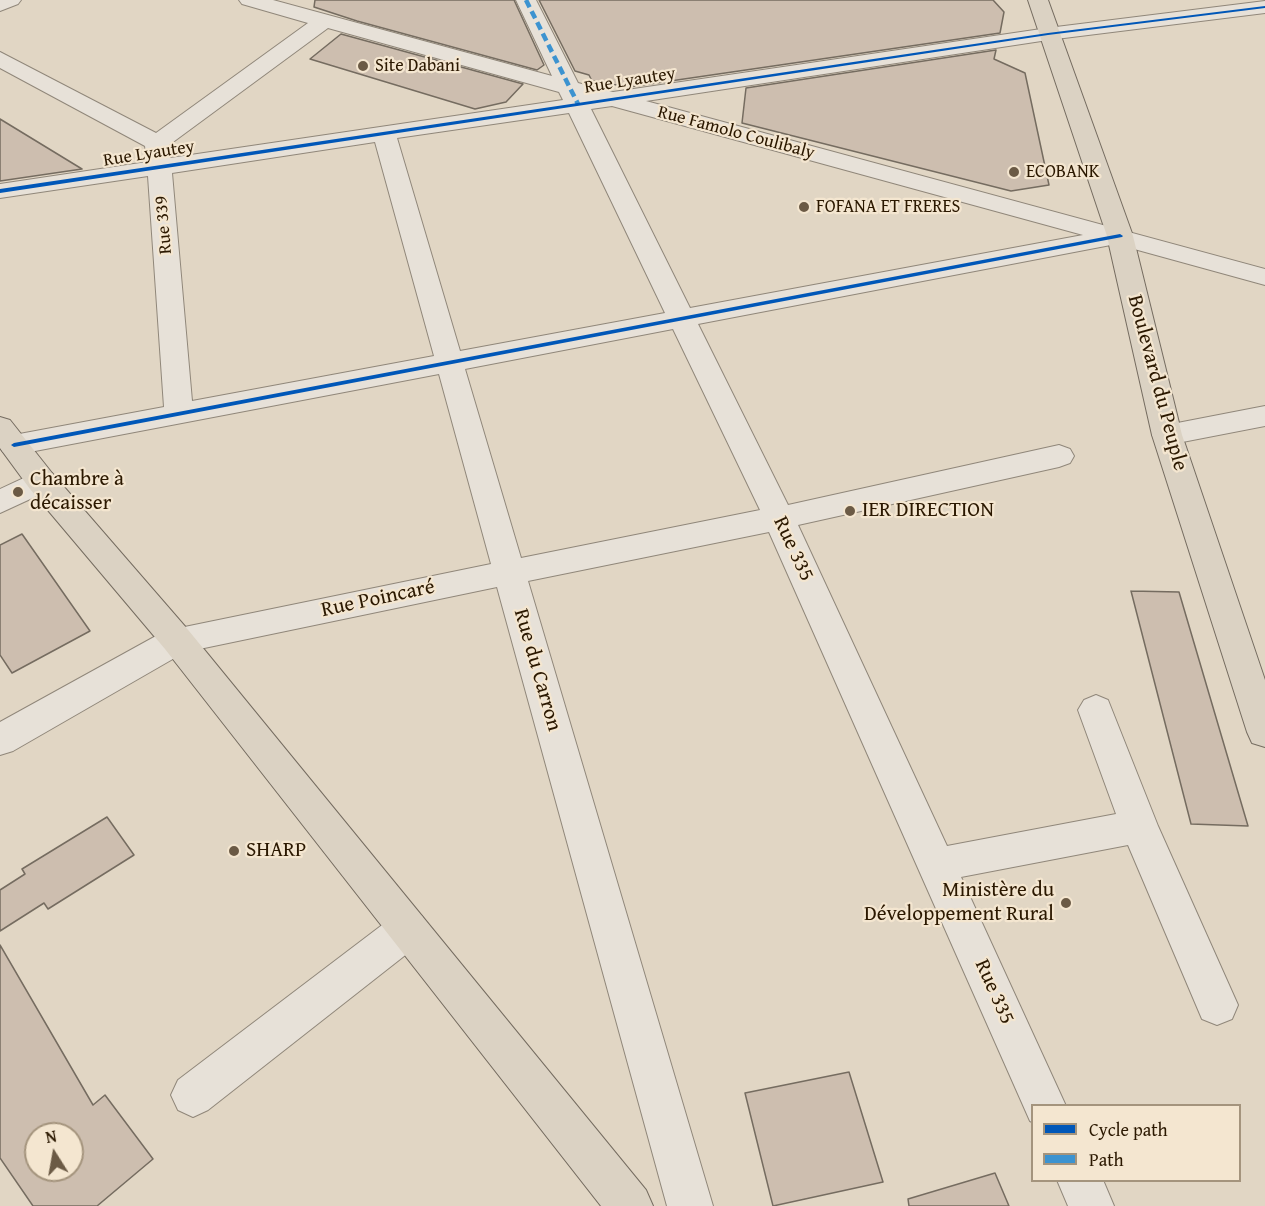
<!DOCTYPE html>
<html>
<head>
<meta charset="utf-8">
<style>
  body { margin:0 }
  #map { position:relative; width:1265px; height:1206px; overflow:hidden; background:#e1d6c4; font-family:"Gentium Book Plus",serif }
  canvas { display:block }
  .legend { position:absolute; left:1031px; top:1104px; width:210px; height:78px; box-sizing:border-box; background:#f4e6d0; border:2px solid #a4947d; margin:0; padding:8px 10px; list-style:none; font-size:18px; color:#2b1800 }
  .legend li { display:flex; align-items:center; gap:12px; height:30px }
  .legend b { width:30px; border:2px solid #a4947d }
  .north { position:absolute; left:24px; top:1122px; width:60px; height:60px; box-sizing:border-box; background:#f4e6d0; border:2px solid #a4947d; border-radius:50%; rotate:349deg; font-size:16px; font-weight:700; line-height:24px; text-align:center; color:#2b1800 }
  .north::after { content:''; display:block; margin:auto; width:21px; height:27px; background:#6b5a45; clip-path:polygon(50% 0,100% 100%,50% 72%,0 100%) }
</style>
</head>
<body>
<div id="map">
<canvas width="1265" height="1206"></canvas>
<ul class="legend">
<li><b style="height:8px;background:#0057b8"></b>Cycle path</li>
<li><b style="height:8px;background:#3c93d0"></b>Path</li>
</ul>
<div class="north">N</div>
</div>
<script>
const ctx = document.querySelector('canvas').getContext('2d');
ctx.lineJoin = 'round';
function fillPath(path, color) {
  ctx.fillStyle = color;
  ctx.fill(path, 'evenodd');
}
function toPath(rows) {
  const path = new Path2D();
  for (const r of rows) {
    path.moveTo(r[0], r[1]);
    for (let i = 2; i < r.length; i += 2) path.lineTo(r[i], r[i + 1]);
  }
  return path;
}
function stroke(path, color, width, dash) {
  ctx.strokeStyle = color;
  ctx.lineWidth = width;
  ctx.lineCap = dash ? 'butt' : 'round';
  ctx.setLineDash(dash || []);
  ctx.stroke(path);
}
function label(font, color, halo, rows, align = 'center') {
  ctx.font = font + ' "Gentium Book Plus",serif';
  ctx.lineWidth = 4.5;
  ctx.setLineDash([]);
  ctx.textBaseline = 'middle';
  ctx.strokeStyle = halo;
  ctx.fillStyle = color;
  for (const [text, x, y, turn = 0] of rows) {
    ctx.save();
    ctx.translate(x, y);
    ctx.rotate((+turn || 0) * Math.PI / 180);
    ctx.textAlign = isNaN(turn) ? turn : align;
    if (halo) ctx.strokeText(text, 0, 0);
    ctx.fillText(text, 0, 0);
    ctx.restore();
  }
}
const building = toPath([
  [315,0,514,0,544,65,537,70,357,21,314,7,315,0],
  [539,0,993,0,1004,12,1000,33,629,87,592,81,589,75,575,71,539,0],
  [341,34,523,84,506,102,475,109,310,59,341,34],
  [996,50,994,59,1025,73,1049,185,1011,191,742,123,746,88,996,50],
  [0,119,82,169,0,181,0,119],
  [22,534,90,631,12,673,0,655,0,545,22,534],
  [1131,591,1179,592,1248,826,1191,824,1131,591],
  [107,817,134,855,48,909,44,903,0,931,0,890,25,874,22,869,107,817],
  [0,945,93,1105,105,1095,153,1159,97,1206,33,1206,0,1158,0,945],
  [36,1134,72,1134,72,1170,36,1170,36,1134],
  [849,1072,883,1182,773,1206,745,1093,849,1072],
  [995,1173,1009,1206,909,1206,908,1199,995,1173]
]);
fillPath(building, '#cdbeaf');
stroke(building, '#756c60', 1.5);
const minor = toPath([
  [0,0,21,0,18,4,0,11,0,0],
  [239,0,273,0,552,76,516,0,536,0,578,83,613,92,1048,28,1265,1,1265,13,1048,40,646,101,1265,269,1265,285,1116,244,698,324,788,505,1059,445,1070,449,1074,456,1070,463,1059,467,798,525,947,846,1116,814,1078,710,1084,700,1096,695,1108,700,1158,826,1238,1005,1232,1019,1217,1025,1202,1019,1128,845,961,877,1066,1106,1032,1106,1032,1122,1030,1121,769,532,528,581,713,1206,667,1206,497,587,185,652,13,751,0,755,0,722,165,631,491,564,439,374,14,455,3,452,0,447,3,438,14,435,164,407,148,176,0,198,0,184,147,162,145,146,0,68,0,52,156,133,308,23,242,4,239,0],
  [328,28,559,92,563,100,170,158,169,145,328,28],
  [612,106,1083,235,690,308,591,109,612,106],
  [569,113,665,313,460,351,397,138,569,113],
  [375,142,434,356,192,401,172,173,375,142],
  [673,329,760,510,521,558,465,369,673,329],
  [1265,406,1265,426,1167,445,1157,442,1152,435,1157,428,1167,425,1265,406],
  [41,470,52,473,56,481,52,489,0,513,0,489,41,470],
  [408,911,422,916,428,929,422,942,208,1110,193,1117,178,1110,171,1095,178,1080,394,916,408,911],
  [1057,1180,1103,1180,1114,1206,1068,1206,1057,1180]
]);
const major = toPath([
  [1028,0,1048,0,1133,236,1182,435,1265,680,1265,747,1252,743,1247,732,1152,435,1107,236,1028,0],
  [0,417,10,420,52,473,189,631,646,1190,653,1206,601,1206,165,649,30,489,0,448,0,417]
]);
stroke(minor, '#90877a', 2);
stroke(major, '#756c60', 2);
fillPath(minor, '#e7e1d8');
fillPath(major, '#dbd2c3');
stroke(toPath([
  [526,0,578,104]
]), '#3c93d0', 4.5, [8, 4.5]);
fillPath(toPath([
  [1265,6,1265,8,1048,35,0,193,0,189,1048,33,1265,6],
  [1120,234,1123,236,1122,237,14,447,11,445,14,443,1120,234]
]), '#0057b8');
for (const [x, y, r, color] of [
  [363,66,6,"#6b5a45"],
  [1014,172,6,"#6b5a45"],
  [804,207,6,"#6b5a45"],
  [18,492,6,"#6b5a45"],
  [850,511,6,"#6b5a45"],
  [234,851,6,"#6b5a45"],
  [1066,903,6,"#6b5a45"]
]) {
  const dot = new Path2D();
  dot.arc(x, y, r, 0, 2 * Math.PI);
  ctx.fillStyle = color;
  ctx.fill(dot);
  stroke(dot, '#f4e6d0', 2);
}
label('18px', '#2b1800', '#f4e6d0', [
  ["Site Dabani",375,66],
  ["ECOBANK",1026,172],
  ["FOFANA ET FRERES",816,207]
], 'left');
label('18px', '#2b1800', '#f4e6d0', [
  ["Rue Lyautey",630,81,-9],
  ["Rue Famolo Coulibaly",736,133,15],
  ["Rue Lyautey",149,154,-9],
  ["Rue 339",164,225,-95]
]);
label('21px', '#2b1800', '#f4e6d0', [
  ["Boulevard du Peuple",1157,383,75],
  ["Rue 335",793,549,65],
  ["Rue Poincaré",378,599,-12],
  ["Rue du Carron",537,670,74],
  ["Rue 335",994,992,66]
]);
label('21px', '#2b1800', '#f4e6d0', [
  ["Chambre à",30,480],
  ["décaisser",30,504],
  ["IER DIRECTION",862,511],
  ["SHARP",246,851],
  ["Ministère du",1054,891,"right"],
  ["Développement Rural",1054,915,"right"]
], 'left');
</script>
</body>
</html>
